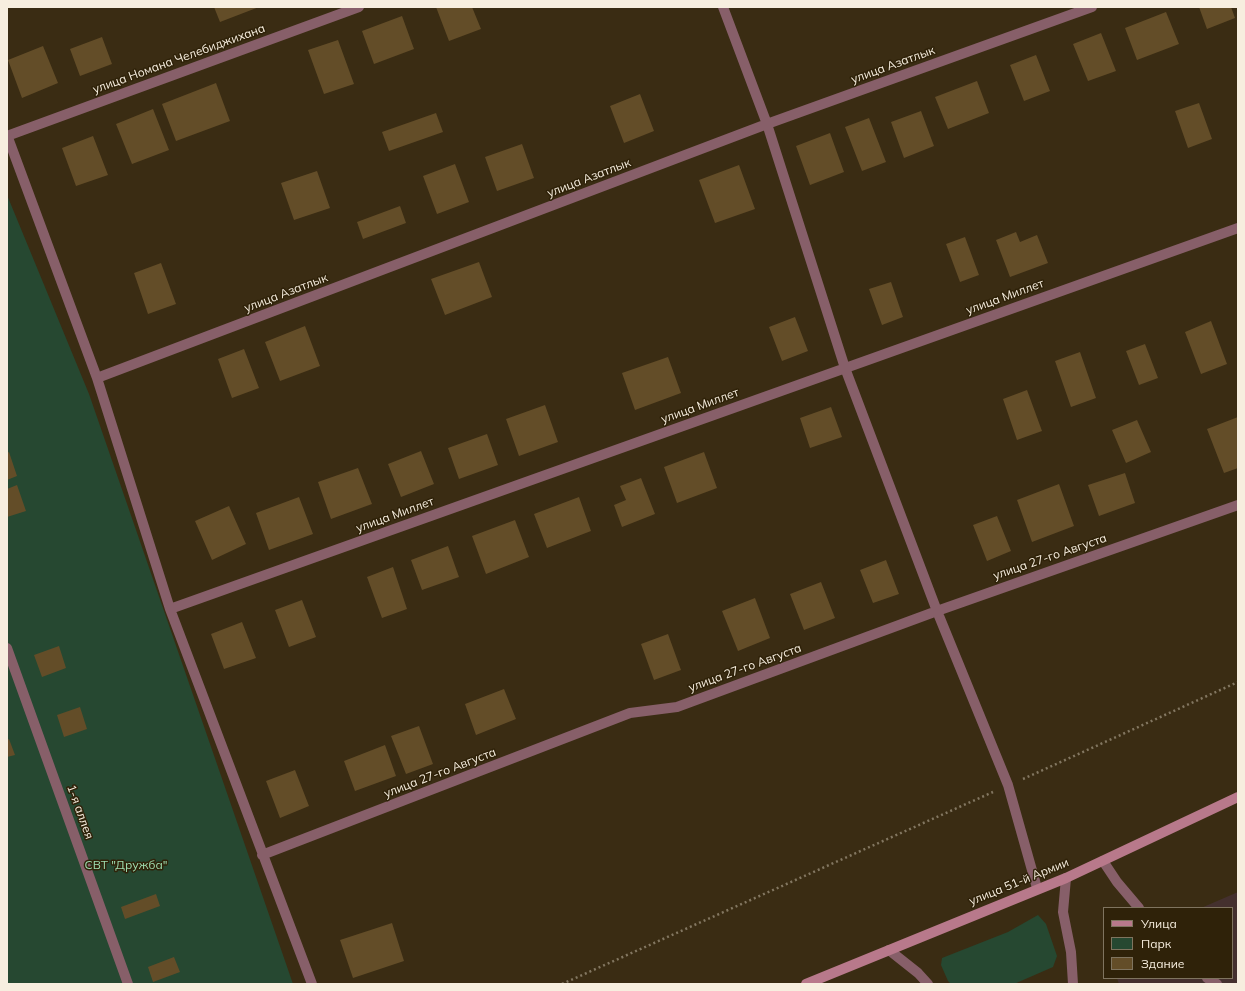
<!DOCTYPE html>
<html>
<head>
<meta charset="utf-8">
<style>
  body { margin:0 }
  #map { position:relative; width:1245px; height:991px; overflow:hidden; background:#3a2c13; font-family:Mulish,sans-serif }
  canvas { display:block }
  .frame { position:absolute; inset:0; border:8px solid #f7eedf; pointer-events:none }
  .legend { position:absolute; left:1103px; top:907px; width:130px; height:72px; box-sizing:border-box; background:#2f2209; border:1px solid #7f745f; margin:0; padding:5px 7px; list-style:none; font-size:12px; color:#f7eedf }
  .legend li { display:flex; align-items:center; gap:8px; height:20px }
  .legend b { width:20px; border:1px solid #7f745f }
</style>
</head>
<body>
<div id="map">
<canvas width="1245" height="991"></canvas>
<div class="frame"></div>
<ul class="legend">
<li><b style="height:5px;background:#b8798b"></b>Улица</li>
<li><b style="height:11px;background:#264831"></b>Парк</li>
<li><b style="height:11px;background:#634d28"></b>Здание</li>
</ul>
</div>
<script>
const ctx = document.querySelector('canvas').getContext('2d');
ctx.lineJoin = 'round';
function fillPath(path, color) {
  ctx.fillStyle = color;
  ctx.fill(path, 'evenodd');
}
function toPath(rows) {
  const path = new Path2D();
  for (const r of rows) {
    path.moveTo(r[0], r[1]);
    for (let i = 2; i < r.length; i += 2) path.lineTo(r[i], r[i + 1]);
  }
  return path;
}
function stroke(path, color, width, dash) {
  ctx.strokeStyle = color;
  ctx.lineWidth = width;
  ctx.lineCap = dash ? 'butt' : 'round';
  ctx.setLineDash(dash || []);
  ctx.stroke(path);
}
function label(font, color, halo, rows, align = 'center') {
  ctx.font = font + ' Mulish,sans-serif';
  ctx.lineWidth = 3;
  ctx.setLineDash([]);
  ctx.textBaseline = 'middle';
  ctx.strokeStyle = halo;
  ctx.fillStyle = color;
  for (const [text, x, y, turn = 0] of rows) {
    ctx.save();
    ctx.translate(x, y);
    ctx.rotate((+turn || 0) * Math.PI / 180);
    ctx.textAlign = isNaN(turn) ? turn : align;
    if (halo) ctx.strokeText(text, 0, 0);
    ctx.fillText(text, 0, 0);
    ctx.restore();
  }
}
fillPath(toPath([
  [1238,892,1238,984,1119,984,1117,978,1232,978,1232,908,1201,908]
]), '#44302e');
fillPath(toPath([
  [7,195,89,394,293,984,7,984],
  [1038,915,1046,924,1057,956,1053,967,1014,984,951,984,948,981,941,965,942,958,1008,932]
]), '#264831');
fillPath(toPath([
  [214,7,259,7,220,22],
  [436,7,472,7,481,29,449,41],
  [1199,7,1231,7,1235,18,1207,29],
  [1166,12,1179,44,1137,60,1125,28],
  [402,16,414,49,374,64,362,31],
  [1101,33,1116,71,1088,81,1073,44],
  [102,37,112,64,80,76,70,49],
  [338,40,354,84,324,94,308,50],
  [43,46,58,83,22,98,8,60],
  [1036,55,1050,91,1024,101,1010,65],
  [977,81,989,113,948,129,935,97],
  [216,83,230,121,176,141,162,104],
  [640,94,654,131,624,143,610,106],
  [1199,103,1212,139,1188,148,1175,111],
  [153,109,169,150,132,164,116,124],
  [921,111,934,146,904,158,891,122],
  [436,113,443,132,389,151,382,132],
  [869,118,886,162,862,171,845,127],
  [830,133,844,172,810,185,796,146],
  [93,136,108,175,76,186,62,148],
  [522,144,534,178,497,191,485,157],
  [455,164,469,202,437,214,423,176],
  [739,165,755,209,715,223,699,180],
  [317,171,330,208,294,220,281,183],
  [400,206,406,223,363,239,357,222],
  [1016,232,1020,242,1037,235,1048,263,1010,277,996,240],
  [965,237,979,275,960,282,946,244],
  [479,262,492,297,445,315,431,279],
  [161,263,176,304,148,314,134,273],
  [891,282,903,317,882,325,869,289],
  [795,317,808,351,782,361,769,327],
  [1211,321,1227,364,1201,374,1185,332],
  [305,326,320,366,280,381,265,342],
  [1145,344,1158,378,1139,385,1126,351],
  [244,349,259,388,232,398,218,359],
  [1080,352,1096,398,1071,407,1055,361],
  [668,357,681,393,635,410,622,373],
  [1027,390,1042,431,1017,440,1003,399],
  [545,405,558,442,519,456,506,419],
  [831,407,842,437,810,448,800,418],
  [1238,417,1238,468,1224,473,1207,429],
  [1137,420,1151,452,1126,463,1112,430],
  [487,434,498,465,459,479,448,448],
  [421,451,434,484,401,497,388,464],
  [9,452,17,476,7,480,7,453],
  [704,452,717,488,677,503,664,467],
  [358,468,372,504,331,519,318,482],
  [1125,473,1135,503,1099,516,1088,485],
  [641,478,655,514,622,527,614,505,626,500,620,486],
  [1059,484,1074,526,1032,542,1017,500],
  [17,485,26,511,7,517,7,489],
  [299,497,313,534,269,550,256,513],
  [579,497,591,531,547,548,534,514],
  [229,506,246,544,212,560,195,521],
  [997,516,1011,551,987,561,973,525],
  [515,520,529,557,486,574,472,536],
  [448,546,459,577,422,590,411,560],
  [886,560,899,594,873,603,860,570],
  [393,567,407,609,382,618,367,577],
  [821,582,835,618,804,630,790,594],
  [755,598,770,638,738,651,722,611],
  [302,600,316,637,289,647,275,610],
  [242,622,256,658,224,669,211,634],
  [668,634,681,670,654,680,641,644],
  [59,646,66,668,42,677,34,655],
  [504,689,516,719,476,735,465,704],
  [80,707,87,729,64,737,57,715],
  [419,726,433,764,406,774,391,736],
  [9,739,15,755,7,757,7,740],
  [385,745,396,776,355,791,344,761],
  [295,770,309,806,280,818,266,781],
  [156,894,160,906,125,919,121,907],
  [392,923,404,961,353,978,340,940],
  [174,957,180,972,153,982,148,967]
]), '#634d28');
stroke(toPath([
  [1023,779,1238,682],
  [562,984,993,792]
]), '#837761', 2.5, [2, 3]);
stroke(toPath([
  [1103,861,1117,882,1139,908],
  [1066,878,1063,912,1071,952,1073,984],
  [889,950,918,973,928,984],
  [1207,978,1217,984]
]), '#875f69', 10);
stroke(toPath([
  [723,7,767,124,845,368,937,611,1008,785,1037,888],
  [7,135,97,378,170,609,312,984],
  [7,136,359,7],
  [97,378,767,124,1092,7],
  [170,609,1238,228],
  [7,648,128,984],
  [262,855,630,713,677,707,937,611,1238,505]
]), '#875f69', 10);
stroke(toPath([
  [806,984,1066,878,1238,797]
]), '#b8798b', 10);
label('12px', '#f7eedf', '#2f2209', [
  ["улица Номана Челебиджихана",179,59,-20],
  ["улица Азатлык",893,65,-20],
  ["улица Азатлык",589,178,-21],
  ["улица Азатлык",286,293,-21],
  ["улица Миллет",1005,297,-20],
  ["улица Миллет",700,406,-20],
  ["улица Миллет",395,515,-20],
  ["улица 27-го Августа",1050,557,-19],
  ["улица 27-го Августа",745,668,-20],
  ["улица 27-го Августа",440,773,-21],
  ["1-я аллея",80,812,70],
  ["улица 51-й Армии",1019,882,-22]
]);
label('12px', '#9edeb1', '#2f2209', [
  ["СВТ \"Дружба\"",126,865]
]);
</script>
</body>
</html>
